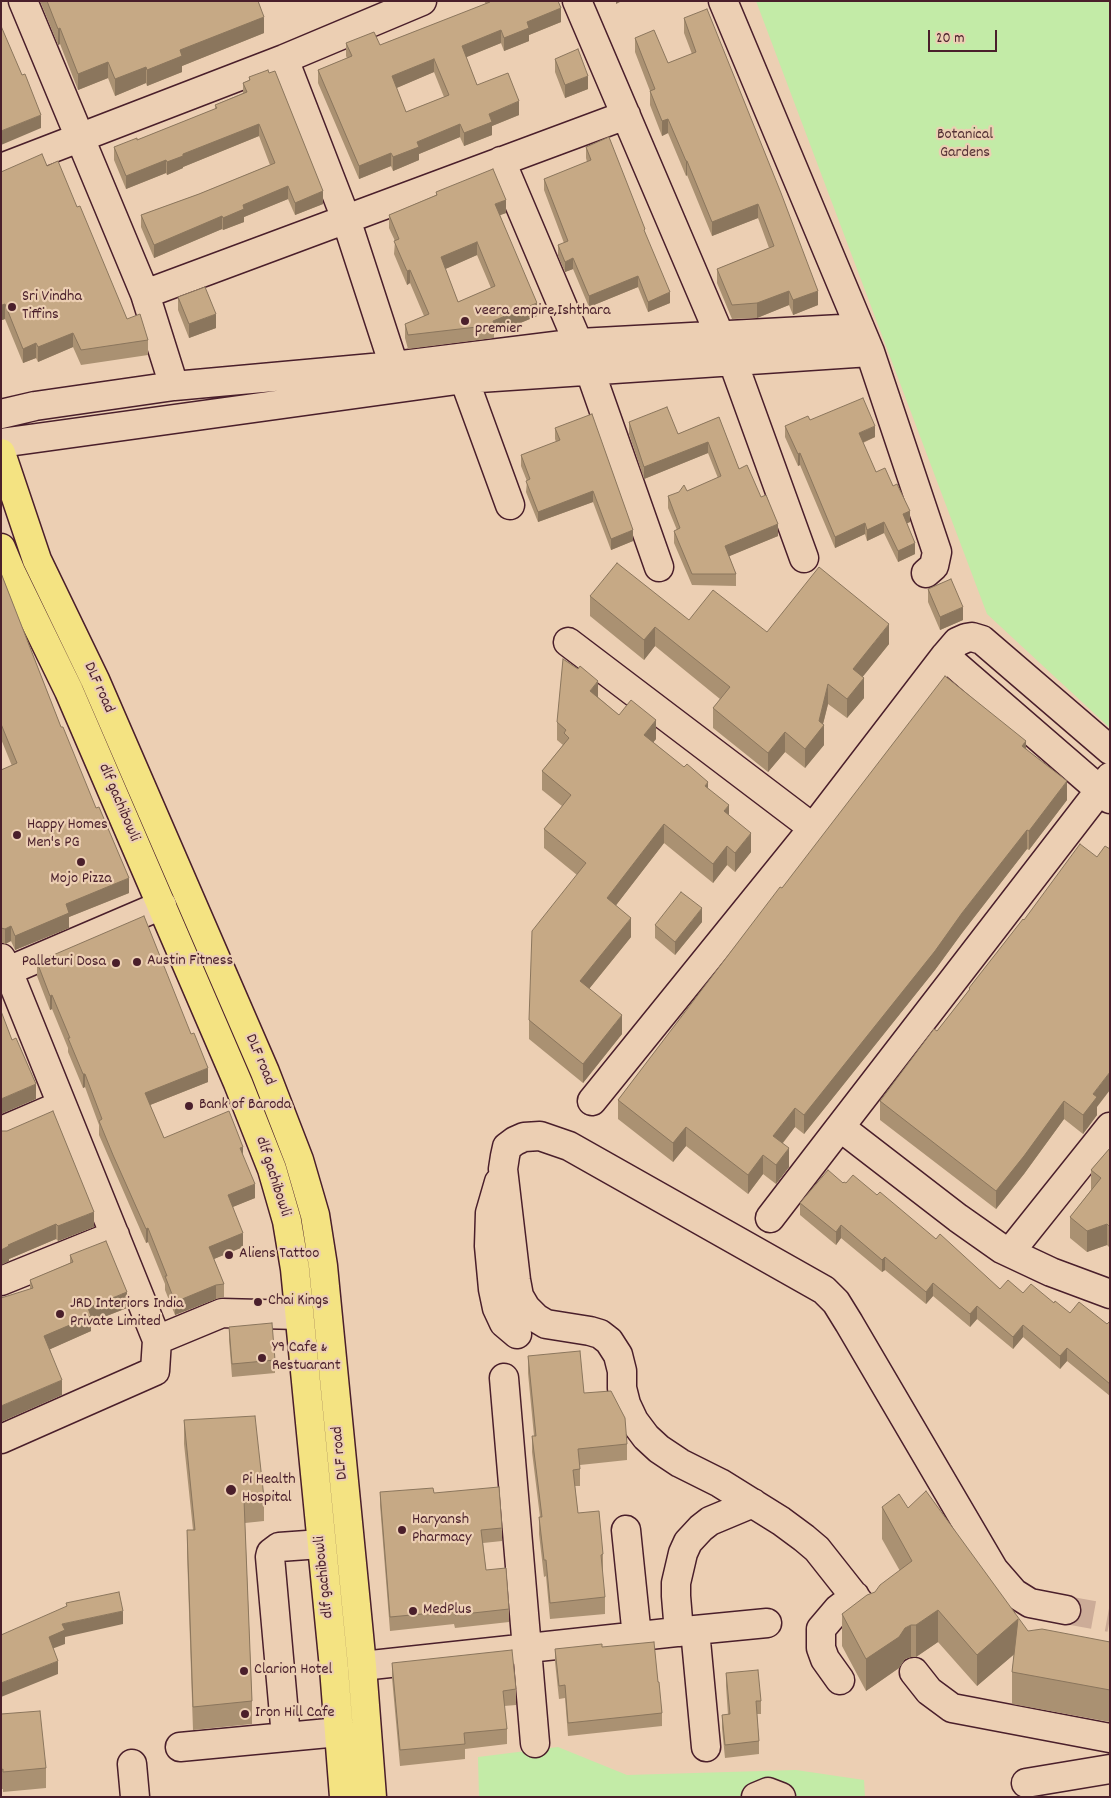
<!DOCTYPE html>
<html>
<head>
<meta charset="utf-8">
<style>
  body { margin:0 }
  #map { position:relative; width:1111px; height:1798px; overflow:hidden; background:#eccfb3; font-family:Dekko,sans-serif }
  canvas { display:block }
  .frame { position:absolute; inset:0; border:2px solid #4a1f2b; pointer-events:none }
  .scale { position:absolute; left:928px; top:30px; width:69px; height:22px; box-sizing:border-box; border:2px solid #4a1f2b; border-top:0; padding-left:6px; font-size:15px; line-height:18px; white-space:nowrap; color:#4a1f2b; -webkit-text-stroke:4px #eccfb3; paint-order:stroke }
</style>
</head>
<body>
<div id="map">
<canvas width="1111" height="1798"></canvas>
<div class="frame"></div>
<div class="scale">20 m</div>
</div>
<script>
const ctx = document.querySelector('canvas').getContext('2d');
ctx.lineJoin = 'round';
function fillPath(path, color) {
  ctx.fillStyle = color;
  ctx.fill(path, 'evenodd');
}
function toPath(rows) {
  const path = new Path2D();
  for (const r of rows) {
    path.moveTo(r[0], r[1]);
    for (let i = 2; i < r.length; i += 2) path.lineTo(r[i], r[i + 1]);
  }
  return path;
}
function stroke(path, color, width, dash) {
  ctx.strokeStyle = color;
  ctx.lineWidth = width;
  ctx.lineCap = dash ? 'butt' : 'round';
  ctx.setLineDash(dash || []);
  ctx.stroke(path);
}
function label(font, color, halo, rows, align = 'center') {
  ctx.font = font + ' Dekko,sans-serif';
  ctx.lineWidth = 4.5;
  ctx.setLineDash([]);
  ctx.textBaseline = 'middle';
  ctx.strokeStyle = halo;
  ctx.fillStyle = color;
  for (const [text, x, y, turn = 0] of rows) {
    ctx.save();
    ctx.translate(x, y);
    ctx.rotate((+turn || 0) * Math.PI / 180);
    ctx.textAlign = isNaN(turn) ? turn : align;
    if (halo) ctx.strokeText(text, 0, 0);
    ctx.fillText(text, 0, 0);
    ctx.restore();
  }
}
fillPath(toPath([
  [756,1,1110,1,1110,728,987,614],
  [558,1747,627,1775,796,1770,864,1780,865,1797,479,1797,478,1757]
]), '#c3eba7');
stroke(toPath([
  [1066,1610,1110,1618]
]), '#ccac98', 28, [28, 14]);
const minor = toPath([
  [23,1,145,294,174,386],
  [577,1,720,336],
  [723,1,870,352,937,552,934,566,926,573],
  [284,59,346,219,394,366],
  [501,161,590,371,659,567],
  [1,168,284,59,422,1],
  [145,294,626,115],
  [733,362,804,558],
  [464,379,510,505],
  [1,414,35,406,174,386,394,366,579,343,860,328],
  [1,443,464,379,870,352],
  [568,642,813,828,592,1101],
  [945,656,1110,799],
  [1110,777,840,1127,958,1218,1002,1249,1051,1272,1110,1294],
  [813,828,945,656,957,642,966,638,972,637,982,640,1110,750],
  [1,958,8,971,157,1340,155,1371,1,1439],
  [1,974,162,905],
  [1,1131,62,1105],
  [499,1182,490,1213,489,1246,493,1289,497,1308,504,1323,517,1334],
  [770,1218,840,1127],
  [1010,1252,1110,1127],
  [1,1281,115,1235],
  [157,1340,222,1313,299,1315],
  [504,1378,535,1743],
  [626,1530,637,1637],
  [866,1611,817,1549,804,1538,781,1521,720,1483,680,1463,659,1449,646,1437,634,1421,626,1404,622,1388,622,1371,618,1355,609,1341,600,1334,590,1331,546,1324,536,1318,526,1308,519,1296,516,1280,503,1169,505,1156,507,1147,515,1141,524,1137,540,1136,569,1146,824,1290,836,1302,849,1323,994,1570,1014,1593,1030,1603,1066,1610],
  [695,1630,767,1623],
  [679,1632,676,1596,676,1583,683,1553,688,1542,701,1528,710,1521,753,1503],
  [362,1666,695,1630,706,1747],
  [914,1672,929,1691,952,1708,1110,1738],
  [840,1680,825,1659,821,1648,821,1629,838,1609,855,1596],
  [286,1737,270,1557,271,1553,279,1547,321,1544],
  [180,1747,339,1732],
  [132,1764,135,1797],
  [1026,1783,1110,1769],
  [756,1797,768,1792,781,1797]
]);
const major = toPath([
  [1,453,37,560,95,680,265,1072,299,1160,315,1215,323,1266,362,1666,372,1797],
  [1,548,11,572,69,691,238,1083,272,1169,287,1221,295,1269,334,1668,344,1797]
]);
stroke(minor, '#4a1f2b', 31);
stroke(major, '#4a1f2b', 31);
stroke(minor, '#eccfb3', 28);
stroke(major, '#f4e382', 28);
fillPath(toPath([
  [40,1,258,1,264,33,182,66,182,72,147,86,146,83,115,96,108,78,78,90,60,44,58,45],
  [484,1,558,1,561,22,529,35,529,41,504,51,501,43,466,57,477,85,519,115,492,126,492,135,464,146,460,137,419,154,419,160,393,171,391,166,359,179,318,83,318,70,347,58,346,56,346,43,380,45,486,4],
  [434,72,444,97,406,112,396,88],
  [684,18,818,305,793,315,789,305,757,318,732,319,717,283,717,269,769,248,758,218,712,236,687,175,686,176,668,133,662,136,650,105,650,91,635,52,635,38,668,63,692,54,684,33],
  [555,59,588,89,565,98,555,72],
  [249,77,323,204,295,215,288,199,244,217,244,222,223,230,222,229,154,258,141,227,141,215,199,194,270,165,259,136,183,167,183,168,167,175,166,173,126,189,114,160,114,147,137,140,215,109,215,105,243,93,243,83,249,80],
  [586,147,645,233,670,303,648,312,638,287,589,307,573,269,565,272,558,256,558,245,564,243,544,190,544,179,587,162,586,158],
  [47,166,77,207,127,319,148,340,148,355,81,365,73,347,38,362,36,358,23,363,5,319,2,320,1,318,1,172],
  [436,192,506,213,500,215,537,316,494,334,494,338,408,349,405,338,405,324,424,316,410,283,407,285,394,254,395,241,389,228,389,215,436,195],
  [477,255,491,288,458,302,445,269],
  [178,297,216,328,189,338,178,310],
  [719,417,739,469,778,536,729,556,736,574,736,586,692,585,674,543,674,531,677,530,668,508,668,496,687,491,718,478,708,453,644,479,629,434,629,422,678,434],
  [810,420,875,437,863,443,876,472,910,522,907,523,915,554,898,562,884,533,867,541,865,534,835,548,800,465,798,466,785,437,785,426],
  [555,428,633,541,611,550,593,502,538,522,526,492,527,481,521,466,521,455,556,442,555,439],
  [1,573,61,727,129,893,69,917,69,928,15,950,11,941,5,944,1,942,1,770,12,766,1,739],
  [928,589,963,620,940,630,928,602],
  [590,596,689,620,767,632,889,644,862,677,864,698,847,718,828,704,823,724,824,745,805,768,785,752,768,772,713,728,713,708,720,699,655,646,644,660,590,616],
  [598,697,619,715,656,739,653,742,708,788,729,815,751,852,735,872,727,865,713,883,664,843,616,905,631,937,589,989,622,1034,583,1083,529,1039,529,1020,577,875,544,848,544,829,562,806,542,790,542,771,563,745,557,740,557,722],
  [1026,748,1067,800,1029,850,1027,849,962,933,935,970,804,1134,795,1127,783,1143,789,1167,776,1184,763,1174,748,1194,686,1146,673,1162,618,1119,618,1100,782,888],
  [702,922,675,955,655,938,655,925],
  [37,962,208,1082,150,1105,164,1138,243,1156,255,1198,232,1207,243,1247,214,1259,224,1284,224,1297,216,1299,175,1315,165,1290,165,1284,148,1242,146,1243,99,1135,99,1125,85,1087,83,1088,68,1052,68,1048,52,1009,50,1010,37,976],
  [969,988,1097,1107,1097,1115,1083,1134,1064,1119,1024,1174,996,1209,880,1120,880,1101,937,1031,969,990],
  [1,1131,94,1227,58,1241,56,1239,9,1259,9,1261,1,1265],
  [1110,1148,1110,1248,1107,1245,1087,1252,1070,1238,1070,1217,1091,1190,1091,1170],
  [843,1183,846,1183,877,1195,1000,1289,1023,1293,1054,1303,1070,1313,1107,1324,1110,1321,1110,1396,1067,1361,1060,1369,1023,1337,1013,1349,977,1319,970,1327,933,1296,926,1304,885,1270,882,1272,841,1238,836,1245,800,1215,800,1203],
  [70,1255,127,1308,91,1322,91,1331,50,1349,62,1395,30,1289,30,1280,70,1263],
  [229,1327,275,1360,275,1373,232,1377,229,1340],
  [528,1356,584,1393,627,1444,627,1460,580,1465,580,1486,575,1486,578,1513,603,1554,603,1571,602,1571,605,1597,605,1614,550,1619,546,1576,544,1577,539,1534,539,1517,540,1517,532,1452,532,1436,534,1436,528,1373],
  [184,1420,264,1498,264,1521,245,1523,252,1701,252,1724,193,1730,187,1553,187,1530,193,1530,184,1444],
  [380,1492,434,1493,502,1528,502,1541,483,1543,486,1570,509,1609,509,1622,455,1628,454,1624,390,1631,380,1505],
  [882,1507,908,1508,1028,1631,1110,1642,1110,1722,1012,1704,1012,1672,1014,1654,977,1686,938,1642,916,1657,911,1657,905,1659,899,1668,866,1691,842,1646,842,1614,875,1592,900,1571,882,1539],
  [602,1647,658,1682,662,1713,662,1726,568,1736,565,1698,559,1699,555,1662,555,1649],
  [392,1663,516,1689,516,1705,504,1706,507,1729,507,1744,465,1749,465,1759,400,1766,392,1678],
  [726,1673,761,1701,761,1714,757,1714,759,1741,759,1754,725,1758,722,1728,722,1715,728,1715,726,1686],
  [1,1714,46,1768,46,1788,3,1792,3,1789,1,1789]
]), '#aa9172');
fillPath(toPath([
  [616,1,622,1,616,4],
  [561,8,561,22,529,35,529,41,504,51,504,38,527,22],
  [264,17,264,33,182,66,182,72,147,86,147,70,180,50],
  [60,28,60,44,58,45,58,29],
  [501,30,501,43,462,59,462,46],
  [434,59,434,72,392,90,392,76],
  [108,62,108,78,78,90,78,74],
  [146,67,146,83,115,96,115,79],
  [588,76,588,89,565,98,565,85],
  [519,101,519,115,492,126,492,135,464,146,464,133,489,114],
  [41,115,41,128,1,145,1,131],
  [668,119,668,133,662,136,662,121],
  [259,124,259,136,183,167,183,168,167,175,167,162,183,154],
  [460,124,460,137,419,154,419,160,393,171,393,157,417,142],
  [391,153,391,166,359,179,359,166],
  [166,160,166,173,126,189,126,176],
  [686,161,687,161,687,175,686,176],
  [288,186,288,199,244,217,244,222,223,230,223,218,243,205],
  [323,191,323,204,295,215,295,203],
  [506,200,506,213,495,217,495,204],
  [758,204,758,218,712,236,712,222],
  [222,216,222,229,154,258,154,245],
  [477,242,477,255,441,271,441,257],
  [573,258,573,269,565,272,565,262],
  [410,270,410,283,407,285,407,271],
  [638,276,638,287,589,307,589,296],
  [789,291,789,305,757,318,757,303],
  [818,291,818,305,793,315,793,300],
  [670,292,670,303,648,312,648,302],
  [537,303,537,316,494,334,494,325,493,321],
  [5,304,5,319,2,320,2,305],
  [216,314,216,328,189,338,189,324],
  [73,333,73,347,38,362,38,347],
  [36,343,36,358,23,363,23,349],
  [875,426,875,437,859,444,859,433],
  [708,442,708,453,644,479,644,467],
  [800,453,800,465,798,466,798,454],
  [593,491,593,502,538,522,538,512],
  [910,511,910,522,903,525,903,514],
  [884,522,884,533,867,541,867,530],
  [865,523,865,534,835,548,835,537],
  [778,524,778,536,725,558,725,546],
  [633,530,633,541,611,550,611,539],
  [915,543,915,554,898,562,898,551],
  [963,607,963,620,940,630,940,617],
  [889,624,889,644,853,689,853,669],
  [655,627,655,646,644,660,644,640],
  [864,678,864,698,847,718,847,699],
  [598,681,598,699,590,691],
  [828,684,828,704,822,728,824,725,824,745,805,768,805,749,819,721],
  [656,720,656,739,644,754,644,735],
  [785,732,785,752,768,772,768,753],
  [1026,741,1026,760,1022,746],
  [1067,781,1067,800,1029,850,1029,831],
  [708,782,708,801,705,786],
  [729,805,729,824,724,811],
  [664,824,664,843,607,917,607,898],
  [1027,830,1027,849,962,933,935,970,804,1134,804,1115],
  [751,833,751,852,735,872,735,853],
  [727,846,727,865,713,883,713,864],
  [129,878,129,893,69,917,69,928,15,950,15,936,66,904],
  [702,908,702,922,675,955,675,942],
  [631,918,631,937,580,1000,580,981],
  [11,926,11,941,5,944,5,929],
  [52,995,52,1009,50,1010,50,996],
  [622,1015,622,1034,583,1083,583,1064],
  [208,1068,208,1082,145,1107,145,1093],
  [1110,1072,1110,1090,1097,1107,1097,1115,1083,1134,1083,1115,1093,1094],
  [83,1074,85,1074,85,1087,83,1088],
  [36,1084,36,1099,1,1114,1,1099],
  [1064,1101,1064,1119,1024,1174,996,1209,996,1191],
  [795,1108,795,1127,773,1155,773,1136],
  [686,1127,686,1146,673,1162,673,1143],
  [243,1147,243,1161,240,1148],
  [789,1148,789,1167,776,1184,776,1165],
  [763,1155,763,1174,748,1194,748,1175],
  [255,1184,255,1198,228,1209,228,1195],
  [94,1212,94,1227,58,1241,58,1226],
  [56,1224,56,1239,9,1259,9,1261,1,1265,1,1250,8,1245],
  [1107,1224,1107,1245,1087,1252,1087,1231],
  [841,1225,841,1238,836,1245,836,1232],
  [148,1228,148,1242,146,1243,146,1229],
  [243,1233,243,1247,209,1261,209,1247],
  [885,1257,885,1270,882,1272,882,1260],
  [933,1283,933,1296,926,1304,926,1292],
  [216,1285,216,1299,175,1315,175,1302],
  [127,1292,127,1308,91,1322,91,1331,44,1352,44,1336,88,1308],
  [977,1306,977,1319,970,1327,970,1314],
  [1023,1325,1023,1337,1013,1349,1013,1337],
  [1067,1348,1067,1361,1060,1369,1060,1356],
  [62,1380,62,1395,1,1422,1,1406],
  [938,1610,938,1642,916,1657,916,1625],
  [123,1611,123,1624,65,1637,65,1644,49,1650,49,1637,62,1624],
  [1018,1619,1018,1651,977,1686,977,1655],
  [911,1625,911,1657,905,1659,899,1668,866,1691,866,1659,905,1628],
  [58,1661,58,1674,1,1697,1,1683]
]), '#8b765d');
const building = toPath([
  [47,1,258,1,264,17,180,50,182,56,147,70,146,67,115,79,108,62,78,74,60,28,58,29,47,1],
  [490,1,558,1,561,8,527,22,529,28,504,38,501,30,462,46,477,85,508,73,519,101,489,114,492,122,464,133,460,124,417,142,419,147,393,157,391,153,359,166,318,70,352,56,346,43,374,32,380,45,490,2,490,1],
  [434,59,449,95,406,112,392,76,434,59],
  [707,9,781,193,818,291,793,300,789,291,757,303,732,305,717,269,774,246,758,204,712,222,687,161,686,161,668,119,662,121,650,91,655,89,635,38,654,30,668,63,696,52,684,18,707,9],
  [1,26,22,75,25,74,41,115,1,131,1,26],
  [578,49,588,76,565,85,555,59,578,49],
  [268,70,269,73,275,71,323,191,295,203,288,186,243,205,244,209,223,218,222,216,154,245,141,215,199,194,275,163,259,124,183,154,183,156,167,162,166,160,126,176,114,147,137,138,137,140,217,108,215,105,247,92,243,83,250,80,249,77,268,70],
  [609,137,645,229,644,230,670,292,648,302,638,276,589,296,573,258,565,262,558,245,568,241,544,179,591,160,586,147,609,137],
  [42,154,47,166,58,161,77,207,80,206,127,319,140,314,148,340,81,350,73,333,38,347,36,343,23,349,5,304,2,305,1,304,1,172,42,154],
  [493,169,506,200,495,204,537,303,493,321,494,325,408,335,405,324,429,314,410,270,407,271,394,241,399,239,389,215,437,195,436,192,493,169],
  [477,242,495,286,458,302,441,257,477,242],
  [205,287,216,314,189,324,178,297,205,287],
  [863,398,875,426,859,433,876,472,885,468,893,486,897,484,910,511,903,514,915,543,898,551,884,522,867,530,865,523,835,537,800,453,798,454,785,426,808,416,810,420,863,398],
  [667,407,678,434,719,417,739,469,747,465,761,497,766,495,778,524,725,546,736,574,692,574,674,531,680,528,668,496,679,492,684,485,687,491,721,476,708,442,644,467,629,422,667,407],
  [592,414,633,530,611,539,593,491,538,512,526,481,530,479,521,455,560,440,555,428,592,414],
  [617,563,689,620,713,590,767,632,819,567,889,624,853,669,864,678,847,699,828,684,819,721,824,725,805,749,785,732,768,753,713,708,730,687,655,627,644,640,590,596,617,563],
  [1,573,61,727,63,727,96,808,99,807,129,878,66,904,69,913,15,936,11,926,5,929,1,928,1,770,17,763,1,724,1,573],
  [951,579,963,607,940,617,928,589,951,579],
  [563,659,578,669,580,666,598,681,590,691,619,715,631,700,656,720,644,735,684,767,687,764,708,782,705,786,729,805,724,811,751,833,735,853,727,846,713,864,664,824,607,898,631,918,580,981,622,1015,583,1064,529,1020,532,931,586,863,544,829,571,795,542,771,569,738,564,733,566,730,557,722,563,659],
  [945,676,1026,741,1022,746,1067,781,1029,831,1027,830,962,913,935,951,804,1115,795,1108,773,1136,789,1148,776,1165,763,1155,748,1175,686,1127,673,1143,618,1100,780,887,782,888,945,676],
  [1080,844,1097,857,1105,846,1110,849,1110,1072,1093,1094,1097,1097,1083,1115,1064,1101,1024,1156,996,1191,880,1101,934,1029,937,1031,970,989,969,988,1023,919,1024,920,1080,844],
  [681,892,702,908,675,942,655,925,681,892],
  [144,916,191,1034,194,1033,208,1068,145,1093,164,1138,229,1111,243,1147,240,1148,255,1184,228,1195,243,1233,209,1247,224,1284,216,1285,175,1302,165,1276,167,1276,148,1228,146,1229,113,1155,99,1121,102,1119,85,1074,83,1074,68,1038,70,1038,52,995,50,996,37,962,144,916],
  [1,1011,12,1040,16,1038,36,1084,1,1099,1,1011],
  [53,1111,94,1212,58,1226,56,1224,8,1245,9,1246,1,1250,1,1131,7,1131,53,1111],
  [1110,1148,1110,1227,1107,1224,1087,1231,1070,1217,1101,1178,1091,1170,1110,1148],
  [828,1170,843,1183,844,1182,846,1183,853,1175,877,1195,880,1192,936,1239,940,1234,1000,1289,1008,1280,1023,1293,1031,1284,1054,1303,1055,1301,1070,1313,1079,1302,1107,1324,1110,1321,1110,1384,1067,1348,1060,1356,1023,1325,1013,1337,977,1306,970,1314,933,1283,926,1292,885,1257,882,1260,841,1225,836,1232,800,1203,828,1170],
  [106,1241,127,1292,88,1308,91,1316,44,1336,62,1380,1,1406,1,1298,33,1288,30,1280,73,1262,70,1255,106,1241],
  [272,1323,275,1360,232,1364,229,1327,272,1323],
  [580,1351,584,1393,611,1391,625,1418,627,1444,578,1449,580,1469,573,1470,578,1513,599,1511,603,1554,601,1555,605,1597,550,1603,546,1560,544,1560,539,1517,542,1517,532,1436,536,1436,528,1356,580,1351],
  [255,1416,264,1498,244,1500,252,1701,193,1707,187,1530,195,1530,184,1420,255,1416],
  [499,1487,502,1528,481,1530,486,1570,506,1568,509,1609,455,1615,454,1611,390,1617,380,1492,433,1488,434,1493,499,1487],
  [926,1491,1028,1631,1042,1629,1110,1642,1110,1690,1012,1672,1018,1619,977,1655,938,1610,916,1625,911,1625,905,1628,899,1637,866,1659,842,1614,867,1595,875,1592,880,1585,912,1561,882,1507,899,1494,908,1508,926,1491],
  [119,1592,123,1611,62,1624,65,1630,49,1637,58,1661,1,1683,1,1635,67,1606,66,1603,119,1592],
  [654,1642,658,1682,659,1682,662,1713,568,1723,565,1685,559,1686,555,1649,602,1644,602,1647,654,1642],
  [512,1650,516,1689,503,1691,507,1729,464,1733,465,1744,400,1750,392,1663,512,1650],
  [758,1670,761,1701,756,1701,759,1741,725,1745,722,1715,730,1714,726,1673,758,1670],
  [40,1711,46,1768,3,1772,3,1769,1,1770,1,1714,40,1711]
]);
fillPath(building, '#c6a985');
stroke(building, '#8b765d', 1);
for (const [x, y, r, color] of [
  [12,307,5,"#4a1f2b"],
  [465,321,5,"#4a1f2b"],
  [17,835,5,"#4a1f2b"],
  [81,862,5,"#4a1f2b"],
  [137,962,5,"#4a1f2b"],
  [116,963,5,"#4a1f2b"],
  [189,1106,5,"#4a1f2b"],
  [229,1255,5,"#4a1f2b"],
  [258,1302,5,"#4a1f2b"],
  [60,1314,5,"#4a1f2b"],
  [262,1358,5,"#4a1f2b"],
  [231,1490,6,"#4a1f2b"],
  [402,1530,5,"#4a1f2b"],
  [413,1611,5,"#4a1f2b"],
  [244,1671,5,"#4a1f2b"],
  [245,1714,5,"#4a1f2b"]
]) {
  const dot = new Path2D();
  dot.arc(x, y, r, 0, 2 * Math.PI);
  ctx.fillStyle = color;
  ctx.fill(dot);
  stroke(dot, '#eccfb3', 2);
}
label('16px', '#563337', '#eccfb3', [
  ["Botanical",965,136],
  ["Gardens",965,154]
]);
label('16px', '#4a1f2b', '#eccfb3', [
  ["Sri Vindha",22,298],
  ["Tiffins",22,316],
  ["veera empire,Ishthara",475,312],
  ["premier",475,330],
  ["Happy Homes",27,826],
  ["Men's PG",27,844],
  ["Mojo Pizza",81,880,"center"],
  ["Austin Fitness",147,962],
  ["Palleturi Dosa",106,963,"right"],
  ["Bank of Baroda",199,1106],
  ["Aliens Tattoo",239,1255],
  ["Chai Kings",268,1302],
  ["JRD Interiors India",70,1305],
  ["Private Limited",70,1323],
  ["Y9 Cafe &",272,1349],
  ["Restuarant",272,1367],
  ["Pi Health",242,1481],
  ["Hospital",242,1499],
  ["Haryansh",412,1521],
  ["Pharmacy",412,1539],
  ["MedPlus",423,1611],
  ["Clarion Hotel",254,1671],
  ["Iron Hill Cafe",255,1714]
], 'left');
label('16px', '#4a1f2b', '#eccfb3', [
  ["DLF road",98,688,66],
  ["dlf gachibowli",118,803,67],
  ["DLF road",259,1060,67],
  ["dlf gachibowli",272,1177,72],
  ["DLF road",341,1453,-96],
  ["dlf gachibowli",325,1577,-96]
]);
</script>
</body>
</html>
